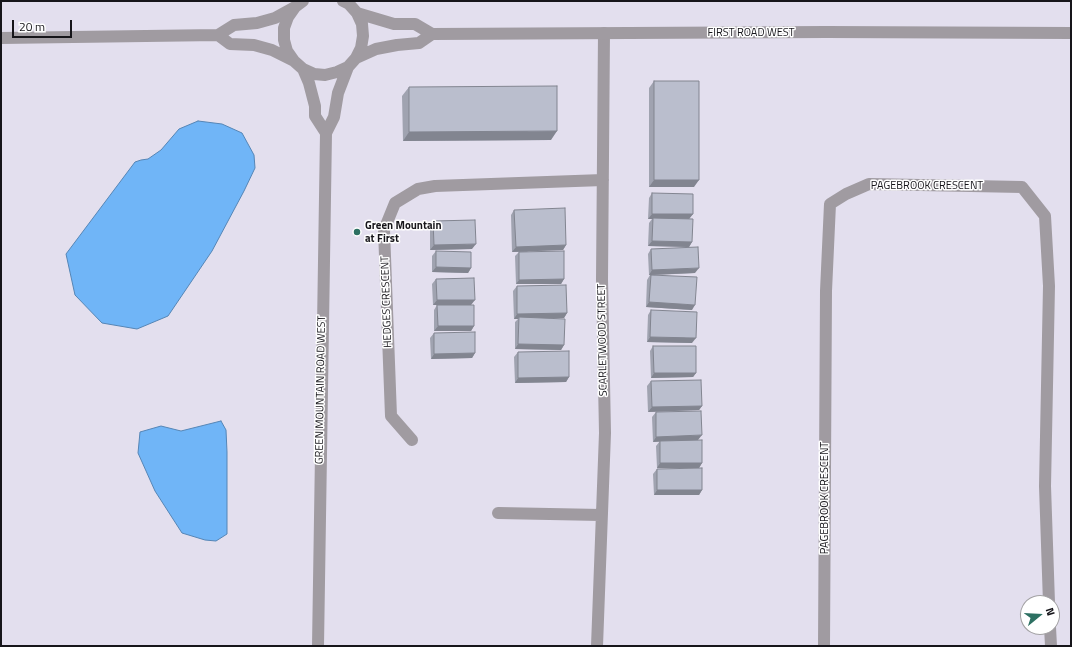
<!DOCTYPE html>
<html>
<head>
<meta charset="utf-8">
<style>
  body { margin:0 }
  #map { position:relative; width:1072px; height:647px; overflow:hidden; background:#e3dfee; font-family:"Titillium Web",sans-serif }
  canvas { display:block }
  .frame { position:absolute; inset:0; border:2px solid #16151a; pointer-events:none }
  .north { position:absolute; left:1020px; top:595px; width:40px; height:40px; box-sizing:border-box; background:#fff; border:1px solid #a2a1a3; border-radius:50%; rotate:72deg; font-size:11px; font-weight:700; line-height:16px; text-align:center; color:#16151a }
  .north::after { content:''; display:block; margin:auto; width:14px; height:18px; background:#2d7062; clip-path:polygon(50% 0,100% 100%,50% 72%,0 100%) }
  .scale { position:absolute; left:12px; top:20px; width:60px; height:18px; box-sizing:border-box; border:2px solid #16151a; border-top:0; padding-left:5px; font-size:12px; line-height:14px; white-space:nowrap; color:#16151a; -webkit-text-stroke:3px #fff; paint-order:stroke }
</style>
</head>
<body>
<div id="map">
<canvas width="1072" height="647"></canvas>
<div class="frame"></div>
<div class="north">N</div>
<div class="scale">20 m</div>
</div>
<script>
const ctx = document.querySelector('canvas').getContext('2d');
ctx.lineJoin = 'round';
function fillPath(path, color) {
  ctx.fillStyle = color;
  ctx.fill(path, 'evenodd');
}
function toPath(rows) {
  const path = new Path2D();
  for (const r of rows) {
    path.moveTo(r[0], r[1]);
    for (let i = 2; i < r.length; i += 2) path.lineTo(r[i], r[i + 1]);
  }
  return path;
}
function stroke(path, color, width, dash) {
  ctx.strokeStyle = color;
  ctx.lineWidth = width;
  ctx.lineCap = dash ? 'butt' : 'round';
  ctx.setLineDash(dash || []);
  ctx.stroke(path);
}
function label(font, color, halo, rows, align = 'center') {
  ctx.font = font + ' "Titillium Web",sans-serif';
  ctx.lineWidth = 3;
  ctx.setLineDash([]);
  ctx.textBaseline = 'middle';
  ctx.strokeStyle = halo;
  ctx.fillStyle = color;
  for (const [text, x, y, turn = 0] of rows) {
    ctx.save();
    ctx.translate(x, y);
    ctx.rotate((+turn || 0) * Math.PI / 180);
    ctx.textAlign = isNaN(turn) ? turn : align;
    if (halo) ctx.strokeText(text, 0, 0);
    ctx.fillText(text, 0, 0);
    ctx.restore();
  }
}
const water = toPath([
  [198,121,222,124,242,133,254,155,255,168,244,191,212,251,168,316,137,329,102,323,75,295,66,254,135,162,141,160,148,159,161,150,179,129,198,121],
  [221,421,226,430,227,452,227,534,216,541,205,540,182,533,155,491,138,453,140,432,161,426,181,431,221,421]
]);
fillPath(water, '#70b5f7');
stroke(water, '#5585b5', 1);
stroke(toPath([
  [412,440,391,416,384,230,395,203,418,189,435,186,603,180],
  [498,513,601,515],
  [1050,627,1051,646],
  [597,646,605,433,602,279,604,33],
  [824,646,826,291,830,204,846,194,869,184,1022,187,1045,216,1049,286,1045,486,1049,603]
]), '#a09ba1', 12);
stroke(toPath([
  [303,1,295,7,288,17,284,28,284,40,287,51,294,61,303,69,314,74,325,75,337,72,348,67,356,58,361,48,363,36,362,24,357,13,349,4,343,1],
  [357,13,394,24,415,24,432,34,826,32,1071,33],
  [218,35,230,44,254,45,272,50,294,61],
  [1,38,218,35,234,25,257,23,275,18,295,7],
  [356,58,376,49,397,45,419,43,432,34],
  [303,69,309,83,315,106,315,116,326,133],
  [318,646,326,133,334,117,338,93,348,67]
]), '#a09ba1', 12);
fillPath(toPath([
  [654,81,694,187,649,187,649,88],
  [409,87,551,140,403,141,402,96],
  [652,193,693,214,689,219,692,242,689,247,648,246,649,223,652,219,648,219,649,198],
  [514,210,566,245,563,250,527,251,564,279,561,284,516,284,515,256,519,252,512,252,511,215],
  [433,221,472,249,430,250,430,226],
  [651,249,695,273,655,275,692,310,646,307,647,280,650,275,649,275,648,254],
  [436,251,471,268,468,273,432,272,432,256],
  [436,279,471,305,433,305,432,284],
  [517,286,567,313,564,318,550,318,564,345,561,350,515,349,515,322,518,319,514,319,513,291],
  [437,305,474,326,471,331,434,331,434,310],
  [651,310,692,343,647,342,648,315],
  [434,333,475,353,472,358,431,359,430,338],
  [653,346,696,373,693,377,651,378,650,351],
  [518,352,569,377,566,382,515,383,514,357],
  [651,381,702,406,699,410,648,412,647,386],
  [656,412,698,440,702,463,699,468,657,468,656,446,660,441,653,442,652,417],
  [657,469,702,490,699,495,654,495,653,474]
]), '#a0a3b0');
fillPath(toPath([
  [557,131,551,140,403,141,409,132],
  [654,180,699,180,694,187,649,187],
  [652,214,693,214,689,219,648,219],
  [652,241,692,242,689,247,648,246],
  [476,244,472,249,430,250,434,245],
  [566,245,563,250,512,252,516,247],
  [436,267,471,268,468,273,432,272],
  [699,268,695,273,649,275,652,270],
  [564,279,561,284,516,284,519,280],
  [437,300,475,300,471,305,433,305],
  [649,302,695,305,692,310,646,307],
  [567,313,564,318,519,319,519,317,518,319,514,319,517,314],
  [438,326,474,326,471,331,434,331],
  [650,337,696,338,692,343,647,342],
  [518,344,564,345,561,350,515,349],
  [475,353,472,358,431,359,434,354],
  [654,373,696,373,693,377,651,378],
  [569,377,566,382,515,383,518,378],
  [702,406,699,410,648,412,652,407],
  [702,435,698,440,653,442,656,437],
  [660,463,702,463,699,468,657,468],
  [657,490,702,490,699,495,654,495]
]), '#828590');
const building = toPath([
  [654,81,699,81,699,180,654,180,654,81],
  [557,86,557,131,409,132,409,87,557,86],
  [652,193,693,194,693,214,652,214,652,193],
  [565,208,566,245,516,247,514,210,565,208],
  [653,218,693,219,692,242,652,241,653,218],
  [475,220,476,244,434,245,433,221,475,220],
  [698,247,699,268,652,270,651,249,698,247],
  [436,251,471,252,471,268,436,267,436,251],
  [564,251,564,279,519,280,519,252,564,251],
  [651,275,697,277,695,305,649,302,651,275],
  [474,278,475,300,437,300,436,279,474,278],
  [566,285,567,313,517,314,517,286,566,285],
  [437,305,474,305,474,326,438,326,437,305],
  [651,310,697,312,696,338,650,337,651,310],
  [519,317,565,319,564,345,518,344,519,317],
  [475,332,475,353,434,354,434,333,475,332],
  [653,346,696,346,696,373,654,373,653,346],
  [569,351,569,377,518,378,518,352,569,351],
  [701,380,702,406,652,407,651,381,701,380],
  [701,411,702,435,656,437,656,412,701,411],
  [702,440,702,463,660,463,660,441,702,440],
  [702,468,702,490,657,490,657,469,702,468]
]);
fillPath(building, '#babecd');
stroke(building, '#828590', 1);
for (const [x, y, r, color] of [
  [357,232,4,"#2d7062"]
]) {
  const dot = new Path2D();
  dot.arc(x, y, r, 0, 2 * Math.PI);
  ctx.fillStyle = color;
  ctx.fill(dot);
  stroke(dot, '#fff', 1.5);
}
label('11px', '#16151a', '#fff', [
  ["FIRST ROAD WEST",751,33],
  ["PAGEBROOK CRESCENT",927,186],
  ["HEDGES CRESCENT",387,302,-92],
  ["SCARLETWOOD STREET",603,340,-91],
  ["GREEN MOUNTAIN ROAD WEST",321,390,-89],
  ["PAGEBROOK CRESCENT",825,498,-90]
]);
label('bold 11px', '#16151a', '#fff', [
  ["Green Mountain",365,226],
  ["at First",365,239]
], 'left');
</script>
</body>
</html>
